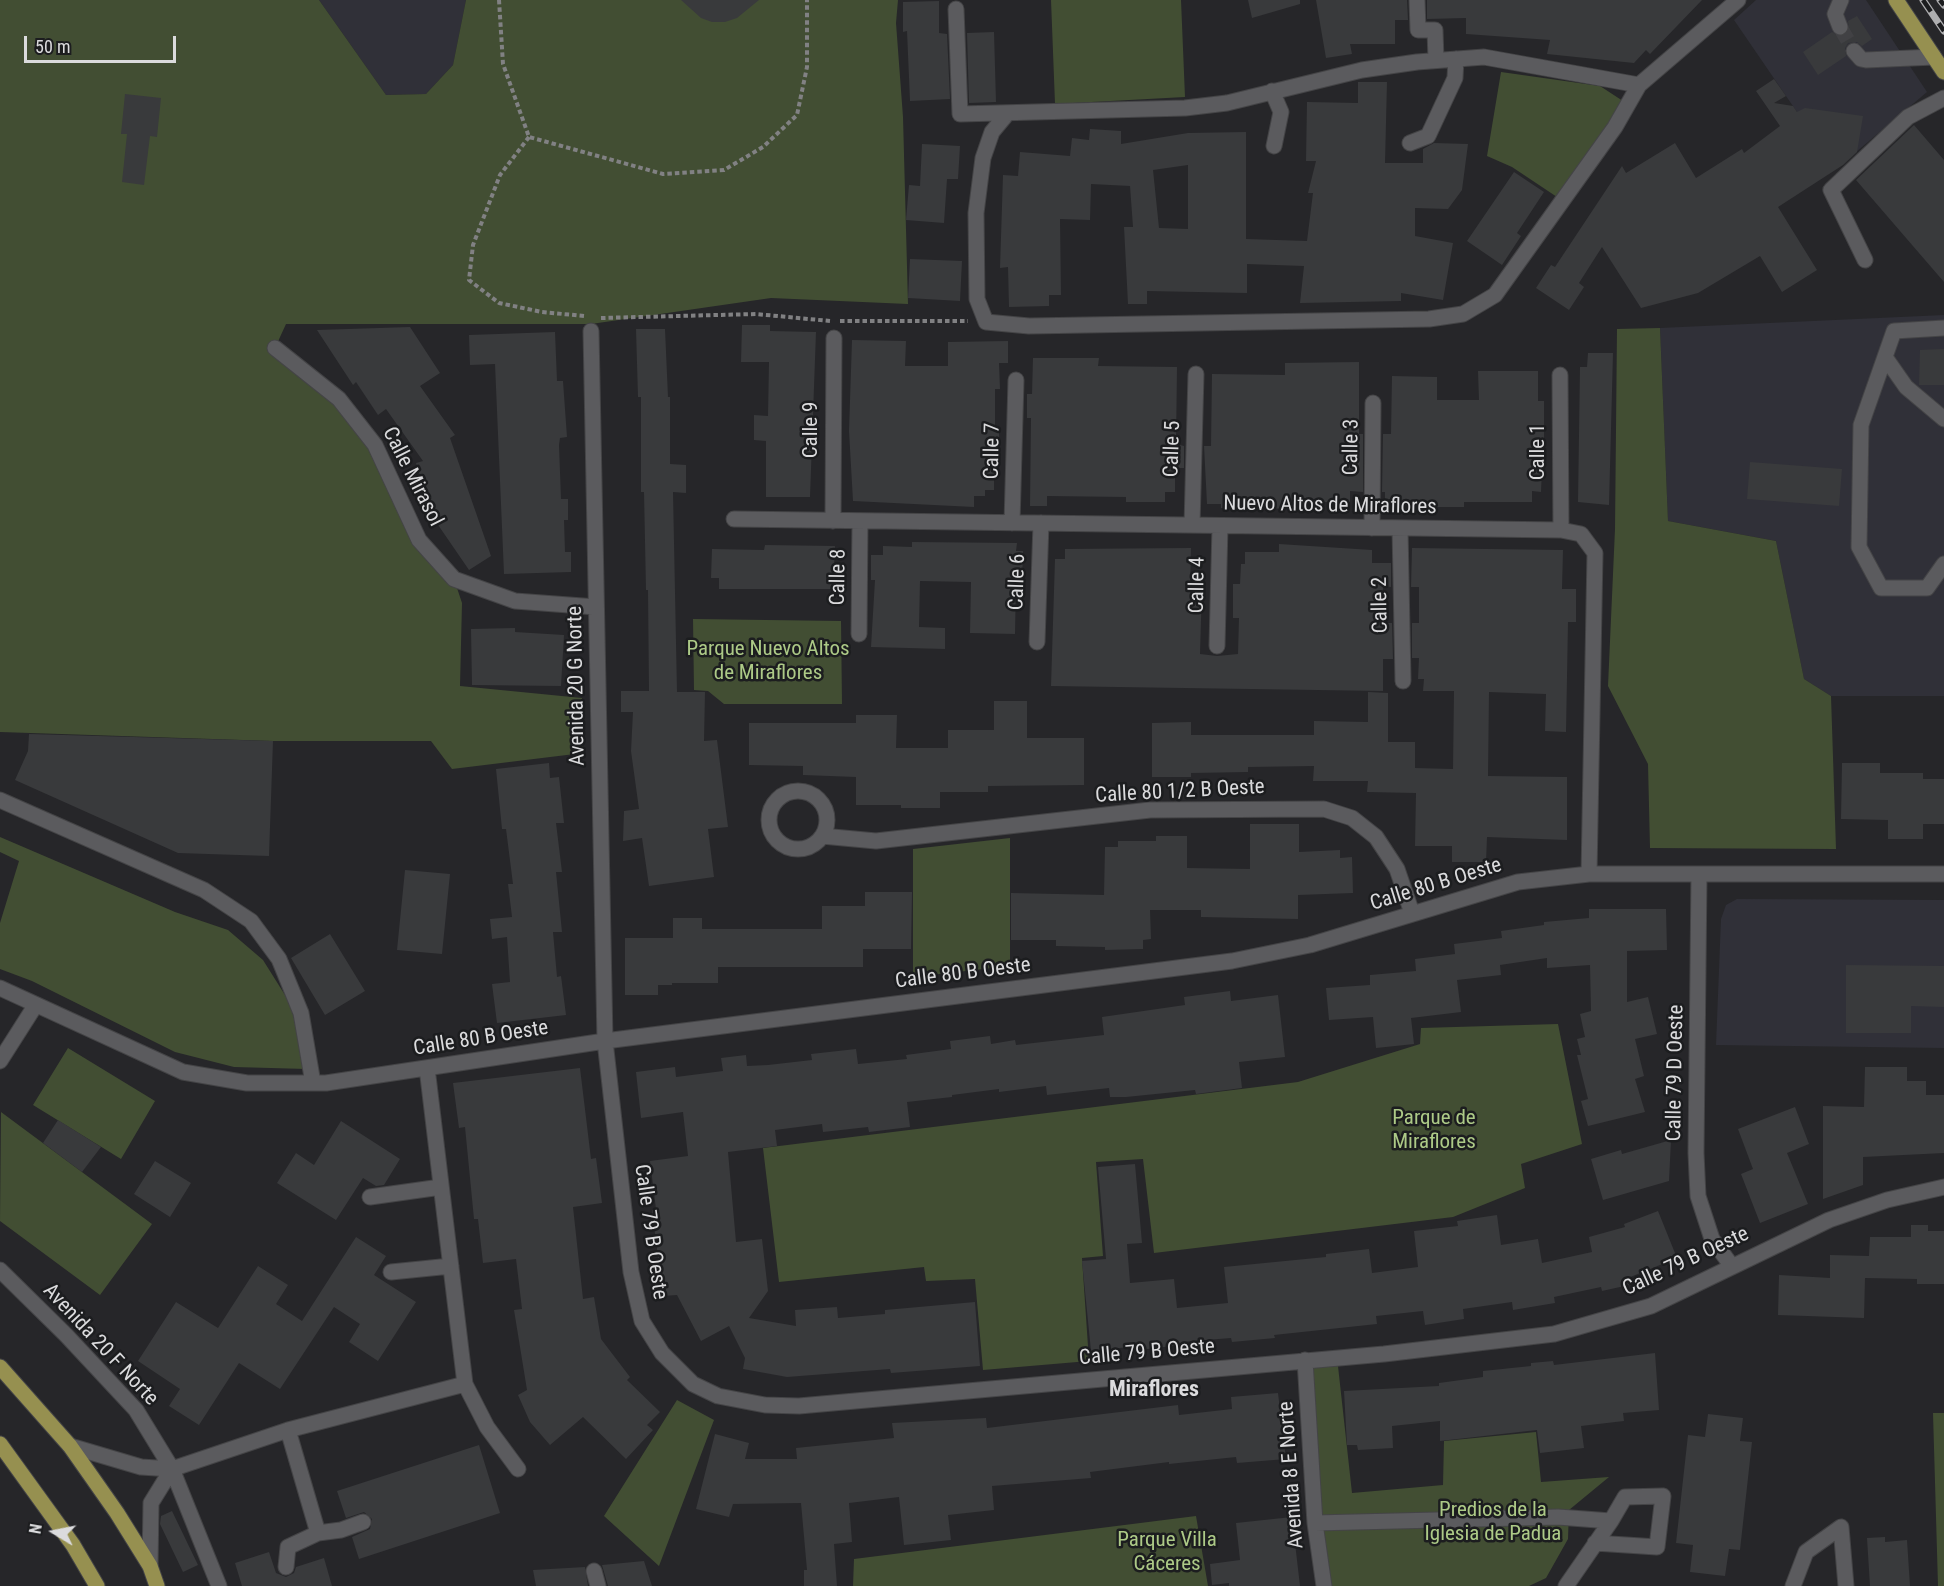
<!DOCTYPE html>
<html>
<head>
<meta charset="utf-8">
<style>
  body { margin:0 }
  #map { position:relative; width:1944px; height:1586px; overflow:hidden; background:#262629; font-family:"Roboto Condensed",sans-serif }
  canvas { display:block }
  .north { position:absolute; left:24px; top:1502px; width:60px; height:60px; -webkit-text-stroke:4px #1c1d1f; paint-order:stroke; rotate:280deg; font-size:16px; font-weight:700; line-height:24px; text-align:center; color:#dbdbdd }
  .north::after { content:''; display:block; margin:auto; width:21px; height:27px; background:#dbdbdd; clip-path:polygon(50% 0,100% 100%,50% 72%,0 100%) }
  .scale { position:absolute; left:24px; top:36px; width:152px; height:27px; box-sizing:border-box; border:3px solid #dbdbdd; border-top:0; padding-left:8px; font-size:18px; line-height:21px; white-space:nowrap; color:#dbdbdd; -webkit-text-stroke:4px #1c1d1f; paint-order:stroke }
</style>
</head>
<body>
<div id="map">
<canvas width="1944" height="1586"></canvas>
<div class="north">N</div>
<div class="scale">50 m</div>
</div>
<script>
const ctx = document.querySelector('canvas').getContext('2d');
ctx.lineJoin = 'round';
function fillPath(path, color) {
  ctx.fillStyle = color;
  ctx.fill(path, 'evenodd');
}
function toPath(rows) {
  const path = new Path2D();
  for (const r of rows) {
    if (r.length === 3) {
      path.moveTo(r[0] + r[2], r[1]);
      path.arc(r[0], r[1], r[2], 0, 2 * Math.PI);
      continue;
    }
    path.moveTo(r[0], r[1]);
    for (let i = 2; i < r.length; i += 2) path.lineTo(r[i], r[i + 1]);
  }
  return path;
}
function stroke(path, color, width, dash) {
  ctx.strokeStyle = color;
  ctx.lineWidth = width;
  ctx.lineCap = dash ? 'butt' : 'round';
  ctx.setLineDash(dash || []);
  ctx.stroke(path);
}
function label(font, color, halo, rows, align = 'center') {
  ctx.font = font + ' "Roboto Condensed",sans-serif';
  ctx.lineWidth = 5;
  ctx.setLineDash([]);
  ctx.textBaseline = 'middle';
  ctx.strokeStyle = halo;
  ctx.fillStyle = color;
  for (const [text, x, y, turn = 0] of rows) {
    ctx.save();
    ctx.translate(x, y);
    ctx.rotate((+turn || 0) * Math.PI / 180);
    ctx.textAlign = isNaN(turn) ? turn : align;
    if (halo) ctx.strokeText(text, 0, 0);
    ctx.fillText(text, 0, 0);
    ctx.restore();
  }
}
fillPath(toPath([
  [319,0,466,0,453,65,426,94,386,95],
  [1756,0,1866,0,1927,92,1836,169,1734,20],
  [1944,315,1944,696,1831,696,1804,679,1776,541,1668,521,1660,328],
  [1737,899,1944,900,1944,1048,1716,1045,1721,919,1726,905]
]), '#303038');
fillPath(toPath([
  [0,0,319,0,386,95,426,94,453,65,466,0,898,0,896,23,903,117,908,304,771,298,591,324,286,324,275,348,339,399,375,445,419,540,454,579,462,603,460,686,582,698,583,753,452,769,431,741,273,741,0,732],
  [1051,0,1181,0,1185,97,1055,104],
  [1501,72,1600,86,1626,103,1557,197,1512,167,1487,156],
  [1660,328,1668,521,1776,541,1804,679,1831,696,1836,849,1650,848,1648,764,1608,686,1615,529,1617,329],
  [693,619,841,621,842,704,724,704,708,691,694,690],
  [0,837,175,912,228,930,263,960,290,1003,307,1069,234,1067,175,1052,32,981,0,969,0,923,19,861,0,852],
  [1010,838,1010,966,913,977,913,849],
  [1558,1024,1582,1144,1521,1164,1525,1188,1453,1217,1154,1253,1143,1159,1096,1162,1103,1256,1082,1258,1089,1361,983,1370,975,1279,926,1281,924,1267,779,1282,763,1148,1298,1082,1420,1044,1421,1028],
  [68,1048,155,1101,121,1159,33,1105],
  [1,1112,152,1224,100,1295,0,1221],
  [1337,1357,1352,1493,1443,1485,1444,1441,1536,1432,1541,1482,1609,1477,1569,1510,1568,1539,1546,1578,1529,1586,1324,1586,1305,1360],
  [677,1400,714,1420,659,1566,604,1516],
  [1933,1413,1944,1413,1944,1586,1938,1586],
  [1196,1516,1208,1586,853,1586,854,1559]
]), '#424e33');
fillPath(toPath([
  [681,0,759,0,737,18,725,22,712,22,701,18],
  [1248,0,1300,0,1300,4,1252,18],
  [1316,0,1407,0,1408,20,1395,20,1395,44,1350,44,1352,54,1326,58],
  [1427,0,1702,0,1650,54,1646,50,1634,63,1547,54,1550,40,1466,34,1466,18,1427,19],
  [939,1,939,33,947,34,950,99,910,101,907,31,903,32,903,2],
  [1857,16,1872,39,1862,46,1857,42,1848,43,1845,48,1846,56,1818,75,1803,52,1832,32,1838,36,1844,36,1849,29,1848,21],
  [994,32,996,102,969,103,967,33],
  [1774,79,1786,96,1774,103,1793,106,1797,112,1805,108,1863,116,1857,152,1843,165,1778,207,1817,270,1782,292,1760,256,1698,293,1641,308,1602,247,1579,283,1584,287,1569,310,1536,288,1551,265,1555,267,1622,166,1626,173,1675,143,1696,178,1742,149,1744,153,1780,126,1756,91],
  [1358,82,1387,82,1385,163,1423,163,1423,149,1434,143,1468,144,1462,190,1448,209,1415,208,1415,236,1453,243,1443,300,1401,293,1401,301,1300,303,1304,266,1247,264,1247,293,1147,291,1147,304,1128,304,1124,227,1133,227,1130,186,1091,184,1090,220,1060,219,1061,295,1049,295,1049,306,1009,307,1008,267,1000,268,1003,175,1018,176,1020,152,1070,156,1072,138,1089,140,1090,129,1121,131,1121,144,1188,133,1246,132,1246,239,1307,241,1313,193,1308,193,1316,161,1306,161,1307,102,1358,103],
  [1188,165,1188,229,1159,228,1153,170],
  [125,94,161,98,157,137,150,136,144,185,122,182,127,134,121,134],
  [1914,125,1944,160,1944,282,1856,180],
  [922,144,960,146,958,179,947,179,944,223,906,220,909,185,920,186],
  [1514,172,1544,192,1517,233,1521,236,1502,265,1467,241],
  [910,259,962,261,960,301,908,298],
  [742,325,770,325,770,331,816,332,810,497,766,497,766,441,754,440,754,415,768,416,769,362,741,362],
  [410,327,440,373,420,386,455,435,450,438,491,556,469,570,434,519,416,463,423,461,386,409,378,415,356,382,353,385,317,330],
  [636,329,665,329,668,397,670,397,670,464,686,465,686,493,673,492,677,692,705,692,704,741,717,740,728,827,708,829,714,877,649,886,642,838,623,841,624,811,639,809,631,751,633,712,621,712,621,691,649,691,648,590,646,590,644,492,641,492,641,397,638,397],
  [555,332,557,381,563,381,567,437,560,438,559,445,561,499,568,499,568,520,564,520,565,552,571,552,571,572,504,574,495,364,470,365,469,335],
  [852,340,906,341,905,366,948,366,948,342,1008,341,1008,363,999,363,1000,389,995,389,995,427,999,427,999,465,994,464,994,490,985,490,985,496,974,496,974,507,853,501,849,431],
  [1944,349,1944,385,1919,385,1920,350],
  [1588,353,1613,353,1609,505,1578,502,1580,367,1587,367],
  [1033,358,1099,358,1098,366,1177,367,1176,444,1184,446,1184,468,1175,468,1175,492,1165,492,1165,502,1126,502,1126,497,1047,496,1047,506,1030,506,1031,418,1027,418,1027,394,1032,394],
  [1359,362,1359,434,1363,434,1363,492,1350,491,1350,502,1322,502,1322,509,1221,508,1221,504,1207,504,1204,446,1211,446,1212,374,1285,375,1285,363],
  [1478,371,1538,371,1538,401,1544,401,1544,468,1542,468,1541,492,1532,491,1532,502,1464,502,1464,507,1385,507,1385,492,1382,492,1383,434,1391,434,1392,376,1437,377,1437,400,1479,400],
  [1750,462,1842,469,1839,506,1747,499],
  [912,542,1017,543,1016,551,1023,551,1022,582,1016,582,1015,634,970,633,971,582,920,581,919,627,945,628,945,649,871,647,875,580,871,580,871,555,883,555,883,546,912,547],
  [1279,544,1372,550,1372,563,1391,563,1391,587,1383,586,1382,623,1392,623,1393,659,1383,659,1383,691,1051,686,1055,559,1065,559,1065,549,1191,548,1190,585,1202,586,1200,654,1217,656,1238,654,1239,618,1233,618,1233,584,1240,584,1241,564,1245,564,1245,552,1279,552],
  [765,545,835,546,833,589,719,589,719,578,711,578,712,549,764,550],
  [1412,548,1563,550,1562,589,1576,589,1576,622,1568,622,1566,732,1545,731,1546,694,1489,692,1488,776,1567,777,1567,840,1487,837,1486,862,1452,862,1452,846,1415,846,1416,793,1367,792,1368,781,1313,781,1314,766,1248,767,1248,772,1191,773,1191,777,1152,777,1152,723,1191,722,1191,735,1314,735,1314,721,1368,722,1368,692,1388,693,1388,742,1415,742,1415,768,1453,769,1454,691,1423,691,1424,679,1418,679,1419,658,1412,658,1412,623,1419,623,1419,587,1411,587],
  [515,628,515,632,564,635,561,686,472,685,471,629],
  [994,701,1027,701,1027,738,1084,738,1084,785,988,786,988,792,940,792,940,808,901,808,901,805,856,805,856,777,803,775,803,766,749,765,749,723,856,723,856,715,897,715,896,748,948,748,948,730,994,730],
  [29,734,273,741,269,856,178,853,15,780,28,751],
  [549,763,550,778,559,777,564,823,556,823,562,872,556,872,562,932,553,932,557,977,561,976,566,1015,497,1023,492,984,510,982,507,937,492,939,490,919,512,917,508,884,513,884,506,829,502,829,496,769],
  [1842,763,1880,763,1880,773,1923,773,1923,779,1944,779,1944,824,1923,824,1923,839,1888,839,1888,820,1841,819],
  [1250,824,1299,824,1299,852,1340,850,1340,858,1352,857,1353,893,1298,895,1298,919,1201,917,1201,910,1150,910,1151,939,1143,940,1143,949,1105,950,1105,947,1056,946,1056,940,1011,940,1011,893,1104,895,1105,847,1118,847,1118,841,1156,841,1156,836,1187,836,1187,868,1250,869],
  [405,870,450,874,442,954,397,950],
  [865,892,912,892,911,949,863,949,863,967,718,967,718,983,672,983,672,985,658,985,658,995,625,995,625,938,673,938,673,918,702,918,702,929,822,929,822,906,865,906],
  [1589,909,1666,909,1667,950,1627,951,1627,1002,1648,997,1657,1034,1635,1039,1644,1076,1635,1079,1645,1112,1588,1126,1581,1101,1588,1099,1577,1055,1581,1055,1577,1039,1585,1037,1580,1014,1591,1011,1590,965,1547,968,1547,958,1500,965,1501,975,1457,980,1461,1012,1411,1018,1414,1044,1376,1048,1373,1017,1329,1020,1326,988,1370,985,1370,975,1416,971,1415,959,1455,954,1454,944,1502,938,1501,931,1544,925,1544,922,1589,918],
  [330,934,365,991,325,1015,291,958],
  [1846,965,1944,966,1944,1007,1911,1006,1911,1033,1846,1033],
  [1230,991,1231,1001,1278,995,1285,1057,1239,1062,1242,1088,1196,1094,1195,1090,1126,1097,1110,1097,1109,1088,1047,1095,1046,1086,999,1092,999,1089,952,1095,952,1097,907,1102,910,1127,869,1132,868,1127,823,1132,822,1124,775,1130,777,1146,728,1152,736,1242,762,1239,768,1291,749,1318,796,1326,795,1310,837,1307,838,1318,885,1314,885,1310,975,1302,980,1366,891,1373,890,1369,787,1377,743,1369,745,1358,729,1326,701,1341,677,1295,663,1296,652,1210,656,1209,650,1161,688,1156,683,1112,641,1118,636,1072,675,1067,676,1077,723,1071,721,1058,746,1055,747,1066,768,1065,812,1060,811,1054,856,1049,858,1064,907,1059,906,1055,951,1049,950,1041,990,1036,991,1044,1015,1040,1016,1045,1104,1035,1102,1017,1185,1005,1184,997],
  [1865,1067,1907,1067,1907,1081,1926,1081,1926,1095,1944,1095,1944,1153,1863,1157,1863,1185,1823,1199,1823,1106,1864,1107],
  [580,1068,591,1159,596,1158,602,1203,573,1207,583,1299,594,1297,601,1339,630,1377,627,1380,660,1412,647,1425,653,1430,626,1459,583,1417,550,1445,530,1422,518,1395,527,1390,514,1310,522,1309,516,1259,483,1263,478,1219,474,1219,465,1127,459,1128,453,1083],
  [1795,1107,1809,1144,1787,1153,1808,1204,1760,1223,1741,1174,1753,1169,1738,1129],
  [58,1120,101,1147,82,1172,43,1143],
  [341,1121,400,1159,384,1185,376,1186,363,1178,336,1220,277,1183,296,1153,314,1165],
  [1671,1140,1669,1181,1603,1200,1591,1159,1621,1150,1622,1154],
  [155,1161,191,1183,170,1217,134,1194],
  [1135,1164,1142,1243,1127,1244,1130,1283,1174,1279,1177,1308,1228,1303,1224,1267,1326,1257,1326,1254,1369,1249,1372,1273,1418,1267,1414,1231,1458,1226,1457,1221,1497,1215,1501,1245,1538,1239,1542,1263,1592,1252,1589,1237,1625,1227,1624,1224,1658,1211,1677,1258,1628,1278,1629,1285,1602,1291,1601,1287,1554,1297,1555,1303,1513,1310,1512,1302,1463,1309,1464,1319,1425,1325,1423,1311,1376,1316,1377,1324,1274,1335,1275,1338,1232,1342,1231,1338,1181,1342,1181,1345,1139,1350,1138,1346,1091,1351,1082,1261,1106,1259,1098,1167],
  [1911,1225,1928,1225,1928,1231,1944,1231,1944,1284,1917,1284,1917,1279,1865,1278,1864,1318,1778,1315,1779,1275,1830,1278,1830,1255,1869,1256,1870,1237,1911,1237],
  [356,1237,386,1256,374,1275,416,1302,378,1361,349,1342,360,1324,334,1307,280,1389,239,1363,199,1425,169,1406,180,1389,138,1361,176,1302,218,1328,258,1266,288,1285,276,1304,302,1321],
  [1655,1353,1659,1410,1623,1413,1624,1421,1581,1426,1584,1448,1540,1453,1537,1430,1440,1441,1440,1421,1392,1426,1393,1448,1358,1450,1357,1445,1347,1445,1344,1391,1439,1386,1439,1383,1483,1377,1483,1371,1531,1366,1531,1363,1553,1361,1554,1365],
  [1278,1393,1286,1459,1237,1463,1236,1457,1169,1464,1169,1462,1090,1472,1091,1478,992,1486,994,1510,948,1515,951,1540,904,1545,899,1497,849,1503,852,1542,834,1544,837,1586,804,1586,804,1570,807,1570,801,1503,733,1504,729,1517,696,1509,715,1434,749,1443,745,1459,797,1459,796,1448,894,1438,892,1423,986,1418,987,1428,1178,1405,1179,1415,1232,1409,1231,1397],
  [1708,1414,1743,1418,1740,1441,1752,1442,1740,1550,1729,1549,1725,1576,1690,1572,1693,1545,1676,1543,1688,1435,1705,1437],
  [479,1445,500,1513,359,1559,352,1537,370,1529,372,1519,364,1512,346,1518,337,1491],
  [172,1511,198,1565,183,1572,160,1524,161,1516],
  [1292,1517,1300,1586,1229,1586,1229,1583,1212,1585,1210,1564,1240,1560,1236,1523],
  [1885,1537,1885,1542,1907,1540,1910,1586,1870,1586,1867,1538],
  [269,1552,276,1573,286,1577,294,1573,296,1567,324,1558,332,1586,242,1586,235,1563],
  [644,1561,652,1586,608,1586,602,1565],
  [585,1567,588,1586,536,1586,533,1570]
]), '#393a3c');
stroke(toPath([
  [1840,27,1854,51]
]), '#414144', 15, [15, 8]);
const minor = toPath([
  [1417,0,1418,30,1435,30,1436,60],
  [956,9,960,114,1185,108,1227,103,1362,70,1417,62,1484,57,1639,85],
  [1840,27,1835,14,1841,0],
  [1854,51,1861,59,1866,60,1934,57],
  [1272,91,1281,112,1274,146],
  [1007,114,992,132,983,158,976,213,977,299,986,322,1029,326,1429,319,1463,314,1495,295,1615,127,1639,85,1738,0],
  [1410,143,1428,136,1455,78,1456,59],
  [1865,260,1831,190,1908,117,1944,98],
  [1944,328,1894,331,1861,425,1859,547,1881,588,1927,588,1944,564],
  [591,331,605,1041,631,1272,642,1321,662,1353,693,1384,718,1396,765,1405,799,1406,1384,1354,1554,1334,1651,1306,1829,1220,1887,1200,1944,1187],
  [275,348,339,399,375,445,419,540,454,579,515,601,596,607],
  [1885,357,1906,387,1944,419],
  [1560,375,1561,530],
  [734,519,1561,530,1581,534,1595,553,1589,874],
  [833,521,834,338],
  [1012,523,1016,380],
  [1192,525,1196,374],
  [1372,528,1373,403],
  [1400,528,1403,681],
  [859,634,860,521],
  [1037,642,1041,523],
  [1217,646,1220,526],
  [798,820,29],
  [0,800,204,890,251,921,279,959,301,1013,313,1083],
  [822,836,876,841,1150,810,1324,809,1352,818,1376,837,1397,869,1412,913],
  [1699,874,1696,1153,1698,1196,1712,1239,1731,1265],
  [0,988,183,1072,247,1083,326,1083,605,1041,1232,961,1310,945,1518,882,1589,874,1944,874],
  [0,1061,35,1006],
  [427,1068,465,1384,487,1427,518,1469],
  [370,1197,441,1187],
  [0,1270,66,1335,136,1410,172,1469,219,1586],
  [391,1272,451,1266],
  [1305,1360,1315,1523,1324,1586],
  [70,1446,141,1467,172,1469,288,1430,465,1384],
  [1315,1523,1558,1517,1611,1521,1566,1586],
  [318,1533,341,1530,363,1522],
  [1595,1543,1657,1547,1663,1496,1625,1497,1611,1521],
  [150,1566,151,1503,172,1469],
  [286,1567,288,1547,318,1533,288,1430],
  [594,1571,598,1586],
  [1793,1586,1806,1552,1841,1527,1846,1586]
]);
const major = toPath([
  [1896,0,1944,72],
  [0,1367,70,1446,117,1513,150,1566,157,1586],
  [0,1444,73,1545,97,1586]
]);
stroke(minor, '#444446', 17);
stroke(major, '#444446', 17);
stroke(toPath([
  [499,0,503,64,529,137,663,174,724,170,763,147,797,115,807,67,807,0],
  [529,137,500,175,473,245,469,280,499,303,542,312,584,316],
  [601,318,756,314,830,321],
  [840,321,968,321]
]), '#818183', 4, [4.5, 3]);
stroke(minor, '#5b5b5e', 15);
stroke(major, '#969050', 15);
const rail = toPath([
  [1923,0,1944,31],
  [1940,0,1944,5]
]);
stroke(rail, '#aeaeb0', 7);
stroke(rail, '#1c1d1f', 4.5, [14]);
label('21px', '#dbdbdd', '#1c1d1f', [
  ["Calle 9",812,430,-90],
  ["Calle 3",1352,447,-89],
  ["Calle 5",1173,449,-88],
  ["Calle 7",993,451,-89],
  ["Calle 1",1539,452,-90],
  ["Calle Mirasol",412,477,63],
  ["Nuevo Altos de Miraflores",1330,506,1],
  ["Calle 8",839,577,-89],
  ["Calle 6",1018,582,-88],
  ["Calle 4",1198,585,-89],
  ["Calle 2",1381,605,-91],
  ["Avenida 20 G Norte",577,686,-91],
  ["Calle 80 1/2 B Oeste",1180,792,-3],
  ["Calle 80 B Oeste",1436,885,-17],
  ["Calle 80 B Oeste",963,974,-7],
  ["Calle 80 B Oeste",481,1039,-9],
  ["Calle 79 D Oeste",1676,1073,-89],
  ["Calle 79 B Oeste",650,1232,82],
  ["Calle 79 B Oeste",1686,1262,-25],
  ["Avenida 20 F Norte",100,1345,47],
  ["Calle 79 B Oeste",1147,1353,-5],
  ["Avenida 8 E Norte",1292,1475,-94]
]);
label('21px', '#adca87', '#1c1d1f', [
  ["Parque Nuevo Altos",768,650],
  ["de Miraflores",768,674],
  ["Parque de",1434,1119],
  ["Miraflores",1434,1143],
  ["Predios de la",1493,1511],
  ["Iglesia de Padua",1493,1535],
  ["Parque Villa",1167,1541],
  ["Cáceres",1167,1565]
]);
label('bold 22px', '#dbdbdd', '#1c1d1f', [
  ["Miraflores",1154,1390]
]);
</script>
</body>
</html>
